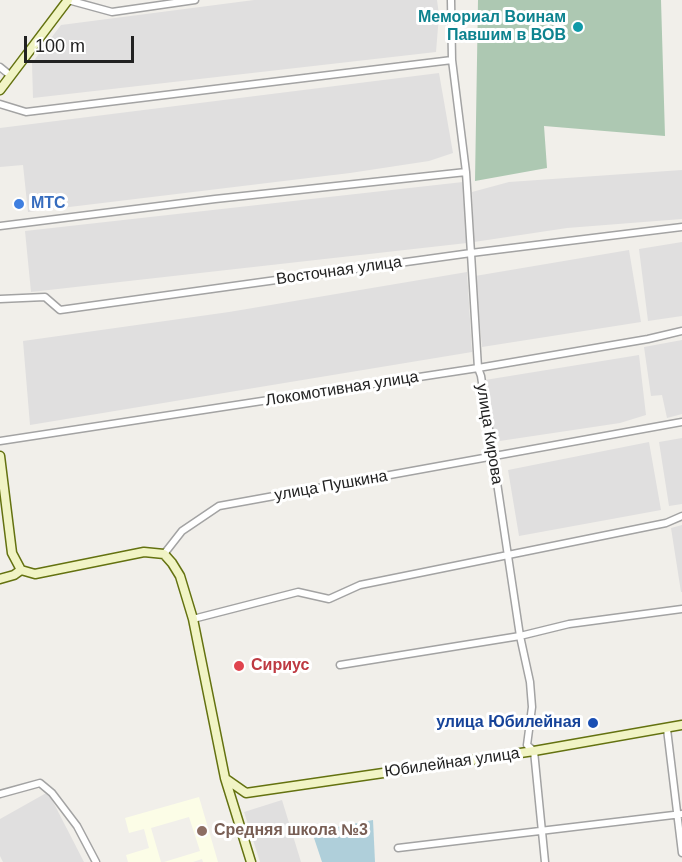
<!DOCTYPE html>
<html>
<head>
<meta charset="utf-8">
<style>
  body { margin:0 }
  #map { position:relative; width:682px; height:862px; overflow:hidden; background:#f1efea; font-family:Arial,sans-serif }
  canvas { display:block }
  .scale { position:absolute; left:24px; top:36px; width:110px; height:27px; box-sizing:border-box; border:3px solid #222; border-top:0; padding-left:8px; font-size:18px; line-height:21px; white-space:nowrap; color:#222; -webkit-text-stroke:4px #fff; paint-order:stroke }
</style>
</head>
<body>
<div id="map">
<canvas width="682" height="862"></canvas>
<div class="scale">100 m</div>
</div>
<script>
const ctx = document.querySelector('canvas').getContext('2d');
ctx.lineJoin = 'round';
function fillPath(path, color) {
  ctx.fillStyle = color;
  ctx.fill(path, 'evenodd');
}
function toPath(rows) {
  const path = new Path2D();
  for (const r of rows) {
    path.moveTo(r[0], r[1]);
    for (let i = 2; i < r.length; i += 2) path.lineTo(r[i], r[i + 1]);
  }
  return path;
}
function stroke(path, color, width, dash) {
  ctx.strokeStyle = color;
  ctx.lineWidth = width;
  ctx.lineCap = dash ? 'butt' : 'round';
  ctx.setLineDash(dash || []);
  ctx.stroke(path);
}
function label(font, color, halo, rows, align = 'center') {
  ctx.font = font + ' Arial,sans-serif';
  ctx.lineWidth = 6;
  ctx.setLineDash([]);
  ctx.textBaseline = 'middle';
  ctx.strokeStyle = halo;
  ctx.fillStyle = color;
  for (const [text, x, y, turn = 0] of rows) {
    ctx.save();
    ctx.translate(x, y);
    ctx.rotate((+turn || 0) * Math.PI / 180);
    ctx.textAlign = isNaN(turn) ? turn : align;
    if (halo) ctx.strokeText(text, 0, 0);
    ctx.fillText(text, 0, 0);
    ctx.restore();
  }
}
fillPath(toPath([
  [254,0,437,0,439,15,436,52,33,98,32,63,61,25],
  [439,73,453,153,429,161,350,173,28,212,23,165,0,167,0,128],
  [682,170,682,219,567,228,474,242,472,192,509,182],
  [463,182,467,243,31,292,25,231],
  [682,242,682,316,648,321,639,249],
  [629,250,641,322,482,347,475,276],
  [467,272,472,352,30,425,23,341,229,312],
  [682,340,682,414,667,418,662,395,651,396,644,347],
  [639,355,646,415,620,423,493,442,484,381,485,380],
  [682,438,682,504,669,506,659,442],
  [649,442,661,510,519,536,508,470],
  [682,525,682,592,681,592,671,528],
  [48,792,84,862,3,862,0,856,0,819],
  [282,800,301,862,260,862,244,812]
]), '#e0dfdf');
fillPath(toPath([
  [199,797,218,862,203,862,202,859,193,862,164,862,200,851,189,817,151,828,161,862,128,862,126,855,149,848,144,829,129,833,125,818]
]), '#fcfde7');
fillPath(toPath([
  [478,0,661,0,665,136,544,126,547,168,475,181]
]), '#adc8b2');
fillPath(toPath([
  [373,820,375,862,322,862,312,832]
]), '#afcfda');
const street = toPath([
  [68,0,112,12,195,0],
  [451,0,452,60,466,172,478,368,481,376,520,636,530,682,532,707,527,745,534,751,545,862],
  [0,67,11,76],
  [0,104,26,112,452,60],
  [0,226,215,199,466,172],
  [0,299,45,297,60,310,471,253,682,227],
  [0,441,478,368,648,339,682,331],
  [164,554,182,531,219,506,682,422],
  [193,619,298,592,329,599,360,585,666,523,682,516],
  [340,665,520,636,569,624,682,609],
  [667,729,682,853],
  [0,794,40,783,52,793,77,826,96,862],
  [398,848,682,814]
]);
const secondary = toPath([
  [0,90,68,0],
  [0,456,12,553,21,570],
  [21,570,35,574,144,552,164,554,172,563,180,576,193,619,225,778,251,862],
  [0,579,14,575,21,570],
  [226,779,246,793,534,751,682,725]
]);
stroke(street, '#a3a3a3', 9);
stroke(secondary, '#647210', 11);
stroke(street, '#fff', 6);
stroke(secondary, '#f1f4c5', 8);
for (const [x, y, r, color] of [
  [578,27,6,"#0f9aa8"],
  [19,204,6,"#3f7fe0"],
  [239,666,6,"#e0444e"],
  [593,723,6,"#1a4fb4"],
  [202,831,6,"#8d6e63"]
]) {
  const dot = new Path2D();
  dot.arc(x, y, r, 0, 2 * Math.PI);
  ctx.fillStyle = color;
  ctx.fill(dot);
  stroke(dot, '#fff', 2);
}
label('bold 16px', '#0d838f', '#fff', [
  ["Мемориал Воинам",566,18],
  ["Павшим в ВОВ",566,36]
], 'right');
label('bold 16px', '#366cbe', '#fff', [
  ["МТС",31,204]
], 'left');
label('16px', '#222', '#fff', [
  ["Восточная улица",339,271,-8],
  ["Локомотивная улица",342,389,-9],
  ["улица Кирова",489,434,81],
  ["улица Пушкина",331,486,-10],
  ["Юбилейная улица",452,763,-8]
]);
label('bold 16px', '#be3a42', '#fff', [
  ["Сириус",251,666]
], 'left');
label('bold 16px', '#164399', '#fff', [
  ["улица Юбилейная",581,723]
], 'right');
label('bold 16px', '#785e54', '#fff', [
  ["Средняя школа №3",214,831]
], 'left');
</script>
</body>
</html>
